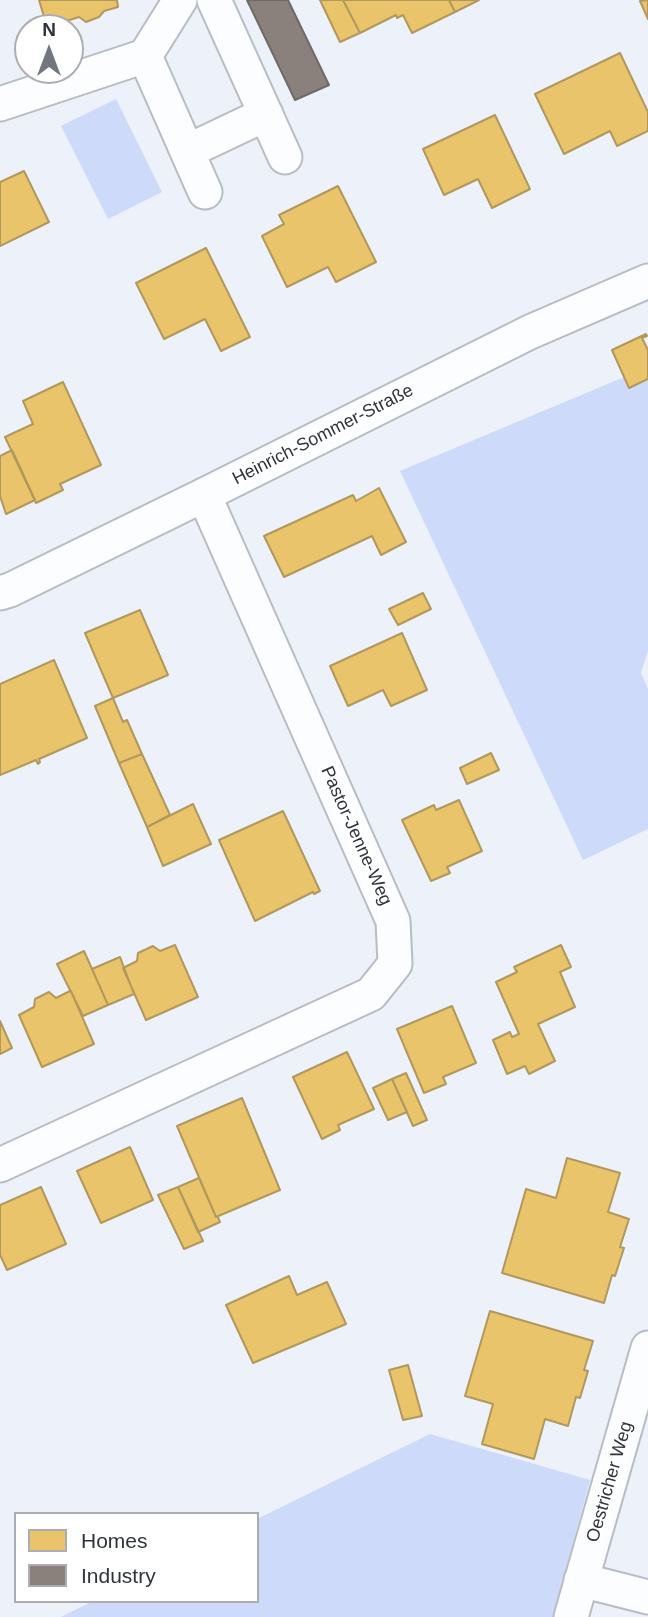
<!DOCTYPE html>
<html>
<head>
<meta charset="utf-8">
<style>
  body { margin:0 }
  #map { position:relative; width:648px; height:1617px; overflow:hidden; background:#edf1fa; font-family:Helvetica,sans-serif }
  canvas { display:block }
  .legend { position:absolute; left:14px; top:1512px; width:245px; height:91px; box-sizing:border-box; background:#fff; border:2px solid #abadb1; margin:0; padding:9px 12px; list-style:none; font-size:21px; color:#2e333d }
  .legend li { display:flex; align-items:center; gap:14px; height:35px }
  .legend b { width:35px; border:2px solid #abadb1 }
  .north { position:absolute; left:14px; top:14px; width:70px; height:70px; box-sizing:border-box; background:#fff; border:2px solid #abadb1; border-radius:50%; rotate:0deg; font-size:19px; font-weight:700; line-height:28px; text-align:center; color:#2e333d }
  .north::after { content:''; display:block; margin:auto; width:24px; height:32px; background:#71767f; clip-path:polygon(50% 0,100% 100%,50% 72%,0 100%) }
</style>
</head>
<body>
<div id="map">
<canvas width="648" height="1617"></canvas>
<ul class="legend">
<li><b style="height:19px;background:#e9c46a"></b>Homes</li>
<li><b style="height:19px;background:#8a817c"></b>Industry</li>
</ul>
<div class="north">N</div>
</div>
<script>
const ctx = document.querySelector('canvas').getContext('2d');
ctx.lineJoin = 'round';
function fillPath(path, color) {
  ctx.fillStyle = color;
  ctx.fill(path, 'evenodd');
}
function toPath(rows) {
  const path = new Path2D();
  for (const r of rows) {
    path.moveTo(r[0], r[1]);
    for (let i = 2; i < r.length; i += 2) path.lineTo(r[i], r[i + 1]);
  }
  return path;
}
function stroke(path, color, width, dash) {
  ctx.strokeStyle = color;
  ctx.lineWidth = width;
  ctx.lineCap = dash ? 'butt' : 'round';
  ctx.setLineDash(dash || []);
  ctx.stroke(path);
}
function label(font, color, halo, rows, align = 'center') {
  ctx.font = font + ' Helvetica,sans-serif';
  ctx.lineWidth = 7;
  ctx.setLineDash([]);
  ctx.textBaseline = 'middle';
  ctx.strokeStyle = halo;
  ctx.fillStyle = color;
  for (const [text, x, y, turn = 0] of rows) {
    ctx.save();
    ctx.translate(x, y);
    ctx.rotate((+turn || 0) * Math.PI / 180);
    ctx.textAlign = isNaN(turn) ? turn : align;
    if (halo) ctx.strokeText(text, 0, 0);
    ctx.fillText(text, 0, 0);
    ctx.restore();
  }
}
fillPath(toPath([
  [116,99,162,192,108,219,61,126],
  [648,367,648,651,641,673,648,689,648,829,583,860,400,471],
  [430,1434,590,1480,553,1617,61,1617,93,1601,257,1601,257,1519]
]), '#cddafa');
const homes = toPath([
  [39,0,117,0,118,7,104,11,99,17,86,22,79,17,60,23,59,20,49,23,45,20,39,0],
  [320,0,343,0,360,33,340,42,320,0],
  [343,0,449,0,455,12,412,33,403,15,397,18,396,15,360,33,343,0],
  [449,0,479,0,455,12,449,0],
  [648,0,648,19,640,1,648,0],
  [620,53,648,112,648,131,617,146,610,131,564,154,535,94,620,53],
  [495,115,530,189,492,208,478,179,444,195,423,149,495,115],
  [24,171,49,222,0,246,0,182,24,171],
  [338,186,376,262,336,282,328,267,287,287,262,236,284,224,279,215,338,186],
  [206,248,250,337,221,351,205,319,164,339,136,283,206,248],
  [646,334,647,336,642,338,648,350,648,379,629,388,612,350,646,334],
  [63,382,101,465,60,484,63,490,36,503,5,437,33,424,23,401,63,382],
  [12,450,35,500,6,514,0,496,0,456,12,450],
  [379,488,406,542,381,555,372,536,284,577,264,536,353,495,356,501,379,488],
  [423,593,431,609,398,625,389,609,423,593],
  [140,610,168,675,113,698,85,633,140,610],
  [402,633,427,690,391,706,383,690,348,706,330,666,402,633],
  [54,660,87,738,39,759,40,762,38,764,36,760,0,775,0,684,54,660],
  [113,698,123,722,127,720,142,754,119,763,95,706,113,698],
  [491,753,499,770,467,784,460,768,491,753],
  [142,754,170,815,147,827,119,763,142,754],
  [459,800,482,851,447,867,450,873,431,881,402,820,434,805,436,810,459,800],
  [193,804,211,844,163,866,147,827,193,804],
  [283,811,320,891,314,894,313,892,255,921,219,840,283,811],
  [175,945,198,997,146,1020,123,968,137,961,138,953,153,946,160,951,175,945],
  [561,945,571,967,560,972,575,1007,538,1024,555,1061,529,1074,525,1066,507,1074,493,1040,510,1032,512,1037,519,1034,496,982,517,972,514,967,561,945],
  [84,951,108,1005,83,1016,57,964,84,951],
  [120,957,134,994,108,1005,92,969,120,957],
  [70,991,71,991,94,1044,42,1067,19,1015,34,1007,35,999,49,992,56,998,70,991],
  [452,1006,476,1063,443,1077,446,1084,424,1093,397,1029,452,1006],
  [0,1021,12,1048,0,1054,0,1021],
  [347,1052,374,1109,338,1125,340,1130,322,1139,293,1077,347,1052],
  [406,1073,427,1120,413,1126,392,1079,406,1073],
  [392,1079,407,1112,388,1120,373,1088,392,1079],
  [242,1098,280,1190,216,1217,177,1126,242,1098],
  [130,1147,153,1200,101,1223,77,1171,130,1147],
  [567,1158,620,1173,608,1212,629,1219,620,1247,624,1248,615,1276,612,1275,604,1303,502,1273,526,1189,556,1198,567,1158],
  [199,1178,216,1217,218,1217,220,1222,198,1232,178,1187,199,1178],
  [41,1187,66,1244,7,1270,0,1255,0,1205,41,1187],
  [178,1187,203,1241,184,1249,158,1195,178,1187],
  [289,1276,297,1295,327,1282,346,1324,253,1363,226,1305,289,1276],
  [490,1311,593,1341,584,1370,588,1371,580,1398,576,1397,568,1426,545,1419,534,1459,482,1444,493,1404,465,1396,490,1311],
  [408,1365,422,1416,403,1420,389,1370,408,1365]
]);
fillPath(homes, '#e9c46a');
stroke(homes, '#b1985c', 2);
const industry = toPath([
  [247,0,288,0,329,85,295,100,247,0]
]);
fillPath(industry, '#8a817c');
stroke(industry, '#6e6a69', 2);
const street = toPath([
  [214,0,285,157],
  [145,56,205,192],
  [145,56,180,0],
  [0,104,145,56],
  [188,151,266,114],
  [0,593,10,590,204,495,530,332,648,281],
  [0,1165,371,994,395,964,393,921,204,495],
  [581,1580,648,1597],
  [571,1617,648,1348]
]);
stroke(street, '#b8bcc5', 37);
stroke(street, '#fcfdfe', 33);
label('18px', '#2e333d', '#fff', [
  ["Heinrich-Sommer-Straße",323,435,-27],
  ["Pastor-Jenne-Weg",356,836,66],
  ["Oestricher Weg",610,1482,-74]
]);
</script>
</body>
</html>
